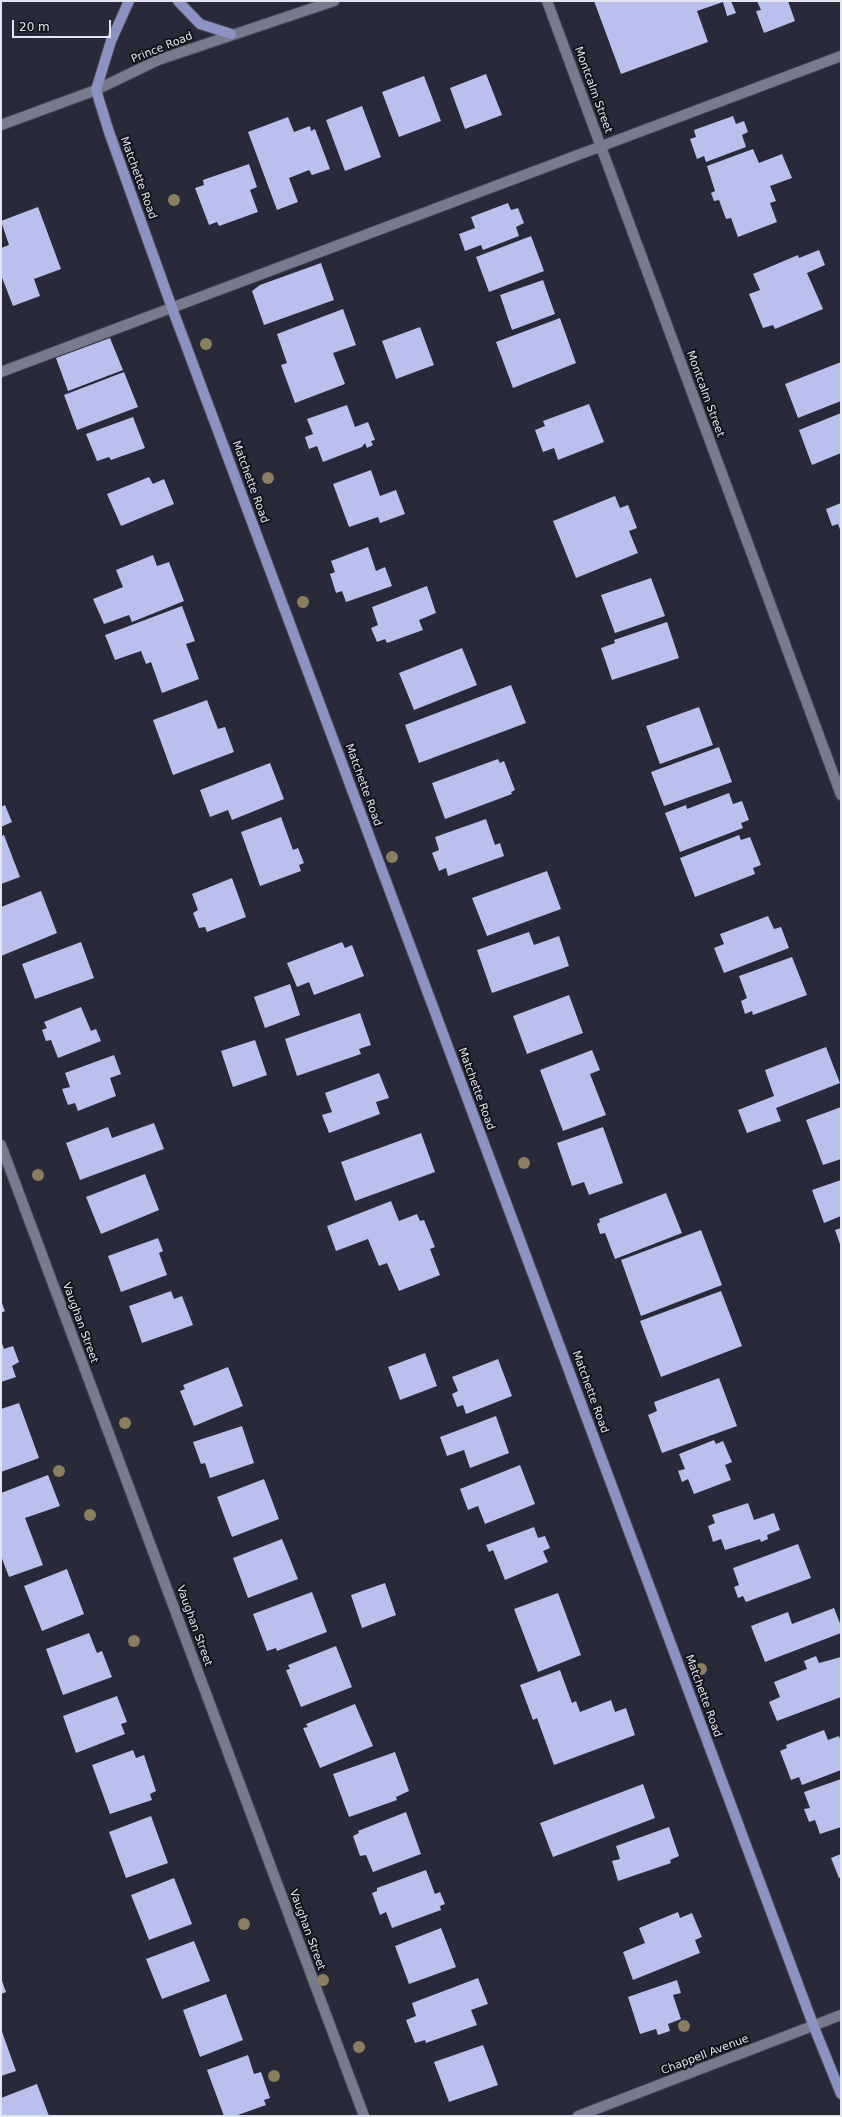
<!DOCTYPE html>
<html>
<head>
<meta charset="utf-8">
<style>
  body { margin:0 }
  #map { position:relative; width:842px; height:2117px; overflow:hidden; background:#282a39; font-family:"DejaVu Sans",sans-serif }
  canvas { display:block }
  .frame { position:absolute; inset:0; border:2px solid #e2e4ee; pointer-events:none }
  .scale { position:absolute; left:12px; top:20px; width:99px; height:18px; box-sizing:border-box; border:2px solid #e2e4ee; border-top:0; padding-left:5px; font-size:12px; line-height:14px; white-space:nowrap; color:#e2e4ee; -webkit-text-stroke:3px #12131a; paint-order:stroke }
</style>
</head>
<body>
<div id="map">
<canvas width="842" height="2117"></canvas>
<div class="frame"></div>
<div class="scale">20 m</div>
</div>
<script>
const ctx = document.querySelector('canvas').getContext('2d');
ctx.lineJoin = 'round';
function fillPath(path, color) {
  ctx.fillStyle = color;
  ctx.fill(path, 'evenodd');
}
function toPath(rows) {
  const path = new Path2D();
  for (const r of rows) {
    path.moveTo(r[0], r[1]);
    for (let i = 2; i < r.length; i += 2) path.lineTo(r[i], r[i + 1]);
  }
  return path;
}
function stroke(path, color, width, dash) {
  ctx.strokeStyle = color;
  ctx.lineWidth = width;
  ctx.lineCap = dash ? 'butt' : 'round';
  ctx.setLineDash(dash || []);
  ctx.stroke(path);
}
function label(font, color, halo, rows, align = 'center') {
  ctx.font = font + ' "DejaVu Sans",sans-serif';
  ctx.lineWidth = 4;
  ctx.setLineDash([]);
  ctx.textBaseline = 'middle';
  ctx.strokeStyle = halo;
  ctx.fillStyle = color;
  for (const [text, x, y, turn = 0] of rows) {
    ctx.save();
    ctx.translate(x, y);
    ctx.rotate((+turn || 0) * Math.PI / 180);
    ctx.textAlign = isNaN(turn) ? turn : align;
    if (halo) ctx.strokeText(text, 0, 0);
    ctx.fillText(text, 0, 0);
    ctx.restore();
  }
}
fillPath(toPath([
  [594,1,731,1,736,13,727,16,723,2,697,11,708,42,621,74],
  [757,1,788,1,795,21,764,33,756,11,761,10],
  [486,74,502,115,465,129,450,88],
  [424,76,441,121,399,137,382,92],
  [362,106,381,157,345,171,326,120],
  [733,116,736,124,744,121,748,132,742,135,746,147,706,162,704,156,697,159,690,139,696,137,694,130],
  [288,117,294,132,310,126,311,131,315,129,330,169,312,175,309,170,289,178,298,202,277,210,248,132],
  [753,149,759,163,782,154,792,178,770,186,776,201,770,203,777,222,738,237,731,218,726,219,719,200,714,201,711,193,715,191,707,166],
  [249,164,257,187,250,190,258,212,219,226,217,222,209,225,195,188,204,185,203,180],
  [508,203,511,210,518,208,524,223,516,227,519,236,483,250,481,245,465,251,459,234,475,228,471,217],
  [38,207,61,269,34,279,40,296,13,306,1,275,1,248,9,245,1,221],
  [531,236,544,271,489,292,476,257],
  [819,250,825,265,807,273,823,309,775,329,773,325,763,328,749,294,760,290,753,274,798,255,799,258],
  [321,263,334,300,264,325,252,291,260,285],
  [543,280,555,314,512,330,500,295],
  [343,309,356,345,333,353,345,384,295,403,281,365,287,363,277,334],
  [560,318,576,363,513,388,496,342],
  [420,327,434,365,396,379,382,341],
  [110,338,123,370,68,391,56,358],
  [841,362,841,401,798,418,785,384],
  [124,372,138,407,77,430,64,395],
  [589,404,604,442,558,460,554,448,543,452,535,430,545,426,543,421],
  [347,405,355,427,368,422,375,440,371,441,373,445,367,448,365,443,362,447,323,462,317,446,309,449,305,437,313,434,307,419],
  [841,413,841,453,812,465,799,430],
  [133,417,145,448,111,460,109,457,97,461,86,434],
  [371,470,380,496,396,490,405,514,380,523,378,517,349,527,333,484],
  [149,477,153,484,164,479,174,504,121,526,107,494],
  [615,496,620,508,628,505,637,528,629,531,638,553,576,578,553,521],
  [841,503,841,532,838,524,832,526,826,509],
  [368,547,376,571,385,567,392,586,346,602,342,591,336,593,330,574,335,572,331,561],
  [153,555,157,566,169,562,184,601,132,622,129,615,104,624,93,599,123,587,116,570],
  [651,578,665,616,615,633,601,595],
  [427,586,436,613,419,620,423,630,387,643,385,639,377,642,371,628,378,625,372,607],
  [182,606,195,641,186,644,199,679,162,693,151,662,146,664,141,651,115,660,105,635],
  [667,622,679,658,612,680,601,648,615,643,614,640],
  [462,648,477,685,414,710,399,673],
  [511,685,526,723,419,763,405,725],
  [207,700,218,729,225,727,234,752,173,775,153,720],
  [699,707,713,745,660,764,646,726],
  [719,747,732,782,664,806,651,772],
  [498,759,500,763,504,761,515,790,511,792,512,794,445,819,432,783],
  [270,763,284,799,232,820,228,810,210,817,200,790],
  [729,793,733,804,742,801,749,820,741,823,743,828,680,852,665,813,686,805,687,809],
  [5,805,12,822,1,827,1,807],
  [281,817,293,850,298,848,304,863,299,865,301,871,260,886,241,832],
  [486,819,495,845,500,843,504,856,448,876,446,868,439,871,432,853,439,850,435,837],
  [4,835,20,877,1,884,1,836],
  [739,835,741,840,750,837,761,865,753,868,755,874,695,897,680,858],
  [547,871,561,909,487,936,472,898],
  [232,878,246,917,207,932,205,927,199,928,193,913,198,910,192,894],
  [41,891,57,933,1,956,1,907],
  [768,916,774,929,781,927,789,948,724,973,714,948,724,944,720,934],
  [529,932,534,945,559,936,569,966,492,993,477,950],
  [81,942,94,978,35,999,22,964],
  [342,942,345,948,352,945,364,976,314,995,309,982,297,987,287,963],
  [792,957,807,995,753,1015,752,1011,745,1014,741,1001,747,998,739,976],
  [290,984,300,1015,265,1028,254,997],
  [569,995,583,1033,527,1054,513,1016],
  [81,1007,91,1031,96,1029,101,1041,58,1058,51,1040,46,1041,42,1030,47,1028,44,1022],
  [360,1013,371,1045,359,1049,361,1054,297,1076,285,1039],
  [255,1040,267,1075,233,1087,221,1051],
  [826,1047,840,1083,776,1108,781,1121,747,1133,738,1110,774,1096,765,1070],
  [592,1050,600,1070,590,1074,606,1115,563,1131,540,1070],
  [114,1055,121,1074,110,1078,116,1096,78,1111,75,1103,68,1105,62,1089,70,1087,65,1073],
  [379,1073,389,1098,376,1102,380,1114,329,1133,322,1115,332,1112,325,1093],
  [841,1107,841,1159,823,1165,806,1120],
  [154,1123,164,1149,80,1180,66,1143,108,1127,112,1138],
  [603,1127,623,1183,589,1195,584,1182,572,1186,557,1143],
  [421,1133,435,1172,355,1201,341,1162],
  [145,1174,159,1210,101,1234,86,1197],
  [841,1180,841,1216,824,1223,812,1190],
  [666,1193,682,1233,615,1259,605,1233,600,1234,597,1224,600,1222,599,1219],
  [391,1201,399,1221,417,1214,420,1221,424,1220,435,1247,430,1249,440,1275,399,1291,387,1263,379,1266,368,1239,336,1251,327,1226],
  [841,1228,841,1247,835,1230],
  [701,1230,722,1285,641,1316,621,1260],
  [158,1238,163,1251,159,1253,167,1275,121,1292,108,1256],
  [171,1291,174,1299,182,1296,193,1325,142,1343,129,1306],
  [721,1291,742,1346,661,1377,640,1321],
  [1,1301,5,1311,1,1313],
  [1,1341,4,1349,13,1346,19,1362,12,1366,16,1377,1,1382],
  [425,1353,437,1386,400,1400,388,1367],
  [498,1359,512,1396,466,1414,463,1405,457,1407,452,1394,458,1391,452,1377],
  [228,1367,243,1406,194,1426,180,1391,185,1389,183,1385],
  [719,1378,737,1426,662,1453,648,1415,657,1411,654,1402],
  [19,1403,39,1458,1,1472,1,1409],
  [496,1416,509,1453,470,1468,464,1450,447,1456,440,1437],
  [242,1426,254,1463,210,1478,205,1463,201,1464,193,1442],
  [714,1440,716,1444,723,1441,732,1462,725,1465,731,1480,694,1494,688,1479,682,1482,678,1471,685,1469,679,1454],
  [520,1465,535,1504,485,1524,478,1506,468,1510,460,1489],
  [48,1475,60,1506,25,1518,43,1565,9,1577,1,1556,1,1493],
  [264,1479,279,1519,232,1537,217,1497],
  [748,1503,754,1520,774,1513,780,1530,767,1535,768,1539,761,1542,760,1539,725,1550,721,1539,713,1542,708,1526,715,1523,712,1515],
  [534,1527,538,1538,545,1536,550,1548,543,1551,548,1562,505,1580,493,1550,489,1552,486,1545],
  [282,1539,298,1579,248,1598,233,1558],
  [798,1544,811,1578,746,1602,743,1596,738,1598,734,1587,739,1585,733,1568],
  [67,1569,84,1614,42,1631,24,1586],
  [385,1583,396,1615,362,1628,351,1595],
  [312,1592,327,1632,277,1651,276,1648,267,1651,253,1614],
  [558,1593,581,1655,538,1672,514,1609],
  [834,1608,841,1626,841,1633,765,1662,751,1626,788,1612,792,1624],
  [89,1633,97,1653,102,1651,112,1677,63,1695,46,1649],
  [336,1646,352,1687,301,1707,286,1670,290,1669,288,1665],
  [816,1656,819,1663,841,1657,841,1697,777,1721,769,1702,780,1697,774,1682,807,1669,804,1661],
  [560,1670,572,1703,576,1701,580,1712,611,1700,615,1712,626,1708,635,1735,554,1765,537,1718,533,1720,520,1685],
  [117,1696,127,1722,121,1724,125,1734,76,1753,63,1716],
  [355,1704,373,1746,320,1768,303,1728,308,1727,306,1724],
  [824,1730,828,1740,839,1736,841,1742,841,1770,802,1785,799,1777,791,1780,780,1751,787,1748,786,1745],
  [133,1750,136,1758,144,1755,156,1791,150,1794,152,1800,110,1814,92,1765],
  [395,1752,409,1791,396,1797,397,1800,349,1817,333,1774],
  [841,1779,841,1827,820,1834,815,1820,809,1822,804,1809,810,1808,804,1792],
  [643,1784,655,1818,553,1857,540,1823],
  [406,1812,421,1854,373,1872,366,1855,360,1856,353,1836,359,1833,358,1831],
  [151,1816,168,1863,126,1878,109,1832],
  [669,1827,679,1856,670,1860,671,1863,618,1881,612,1861,620,1859,616,1846],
  [841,1854,841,1877,839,1878,831,1858],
  [426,1870,435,1894,440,1892,445,1904,440,1906,441,1910,392,1928,386,1912,380,1915,372,1893,377,1891,377,1888],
  [174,1878,192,1924,149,1940,131,1895],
  [678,1912,680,1918,692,1913,702,1937,695,1940,700,1953,633,1980,623,1952,645,1943,639,1928],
  [441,1928,456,1967,409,1984,395,1946],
  [194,1941,210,1981,162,1999,146,1959],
  [1,1978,6,1992,1,1994],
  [478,1978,488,2004,471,2010,477,2025,426,2043,425,2040,415,2043,406,2020,416,2016,412,2003],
  [677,1980,681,1993,673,1995,681,2019,668,2024,670,2031,658,2035,656,2029,640,2034,628,1997],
  [226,1994,243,2040,200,2057,183,2010],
  [1,2029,16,2071,1,2076],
  [483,2045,498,2085,449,2102,434,2062],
  [248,2055,254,2074,261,2072,270,2098,264,2100,266,2105,235,2116,224,2116,207,2070],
  [37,2084,49,2116,1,2116,1,2098]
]), '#bac0ee');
const minor = toPath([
  [547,1,841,795],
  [1,125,96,90,158,60,334,1],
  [1,372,841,56],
  [1,1145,364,2116],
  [578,2116,841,2015]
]);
const major = toPath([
  [129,1,111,41,96,90,109,132,172,308,814,2027,841,2094],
  [178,1,200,24,231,34]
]);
stroke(minor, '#474956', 12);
stroke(major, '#474956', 12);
stroke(minor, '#787b8d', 10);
stroke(major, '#8c92c3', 10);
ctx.fillStyle = '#8c7f5e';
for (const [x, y] of [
  [174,200],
  [206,344],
  [268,478],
  [303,602],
  [392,857],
  [524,1163],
  [38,1175],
  [125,1423],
  [59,1471],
  [90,1515],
  [134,1641],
  [701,1669],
  [244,1924],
  [323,1980],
  [684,2026],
  [359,2047],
  [274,2076]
]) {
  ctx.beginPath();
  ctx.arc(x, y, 6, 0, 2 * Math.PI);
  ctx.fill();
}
label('11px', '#e2e4ee', '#12131a', [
  ["Prince Road",162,48,-22],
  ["Montcalm Street",593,90,70],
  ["Matchette Road",138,178,70],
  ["Montcalm Street",705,394,70],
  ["Matchette Road",250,482,70],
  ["Matchette Road",363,785,70],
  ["Matchette Road",476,1089,70],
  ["Vaughan Street",80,1323,70],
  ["Matchette Road",590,1392,70],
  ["Vaughan Street",194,1626,70],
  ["Matchette Road",703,1696,70],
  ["Vaughan Street",307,1930,70],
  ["Chappell Avenue",705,2055,-21]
]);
</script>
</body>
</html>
